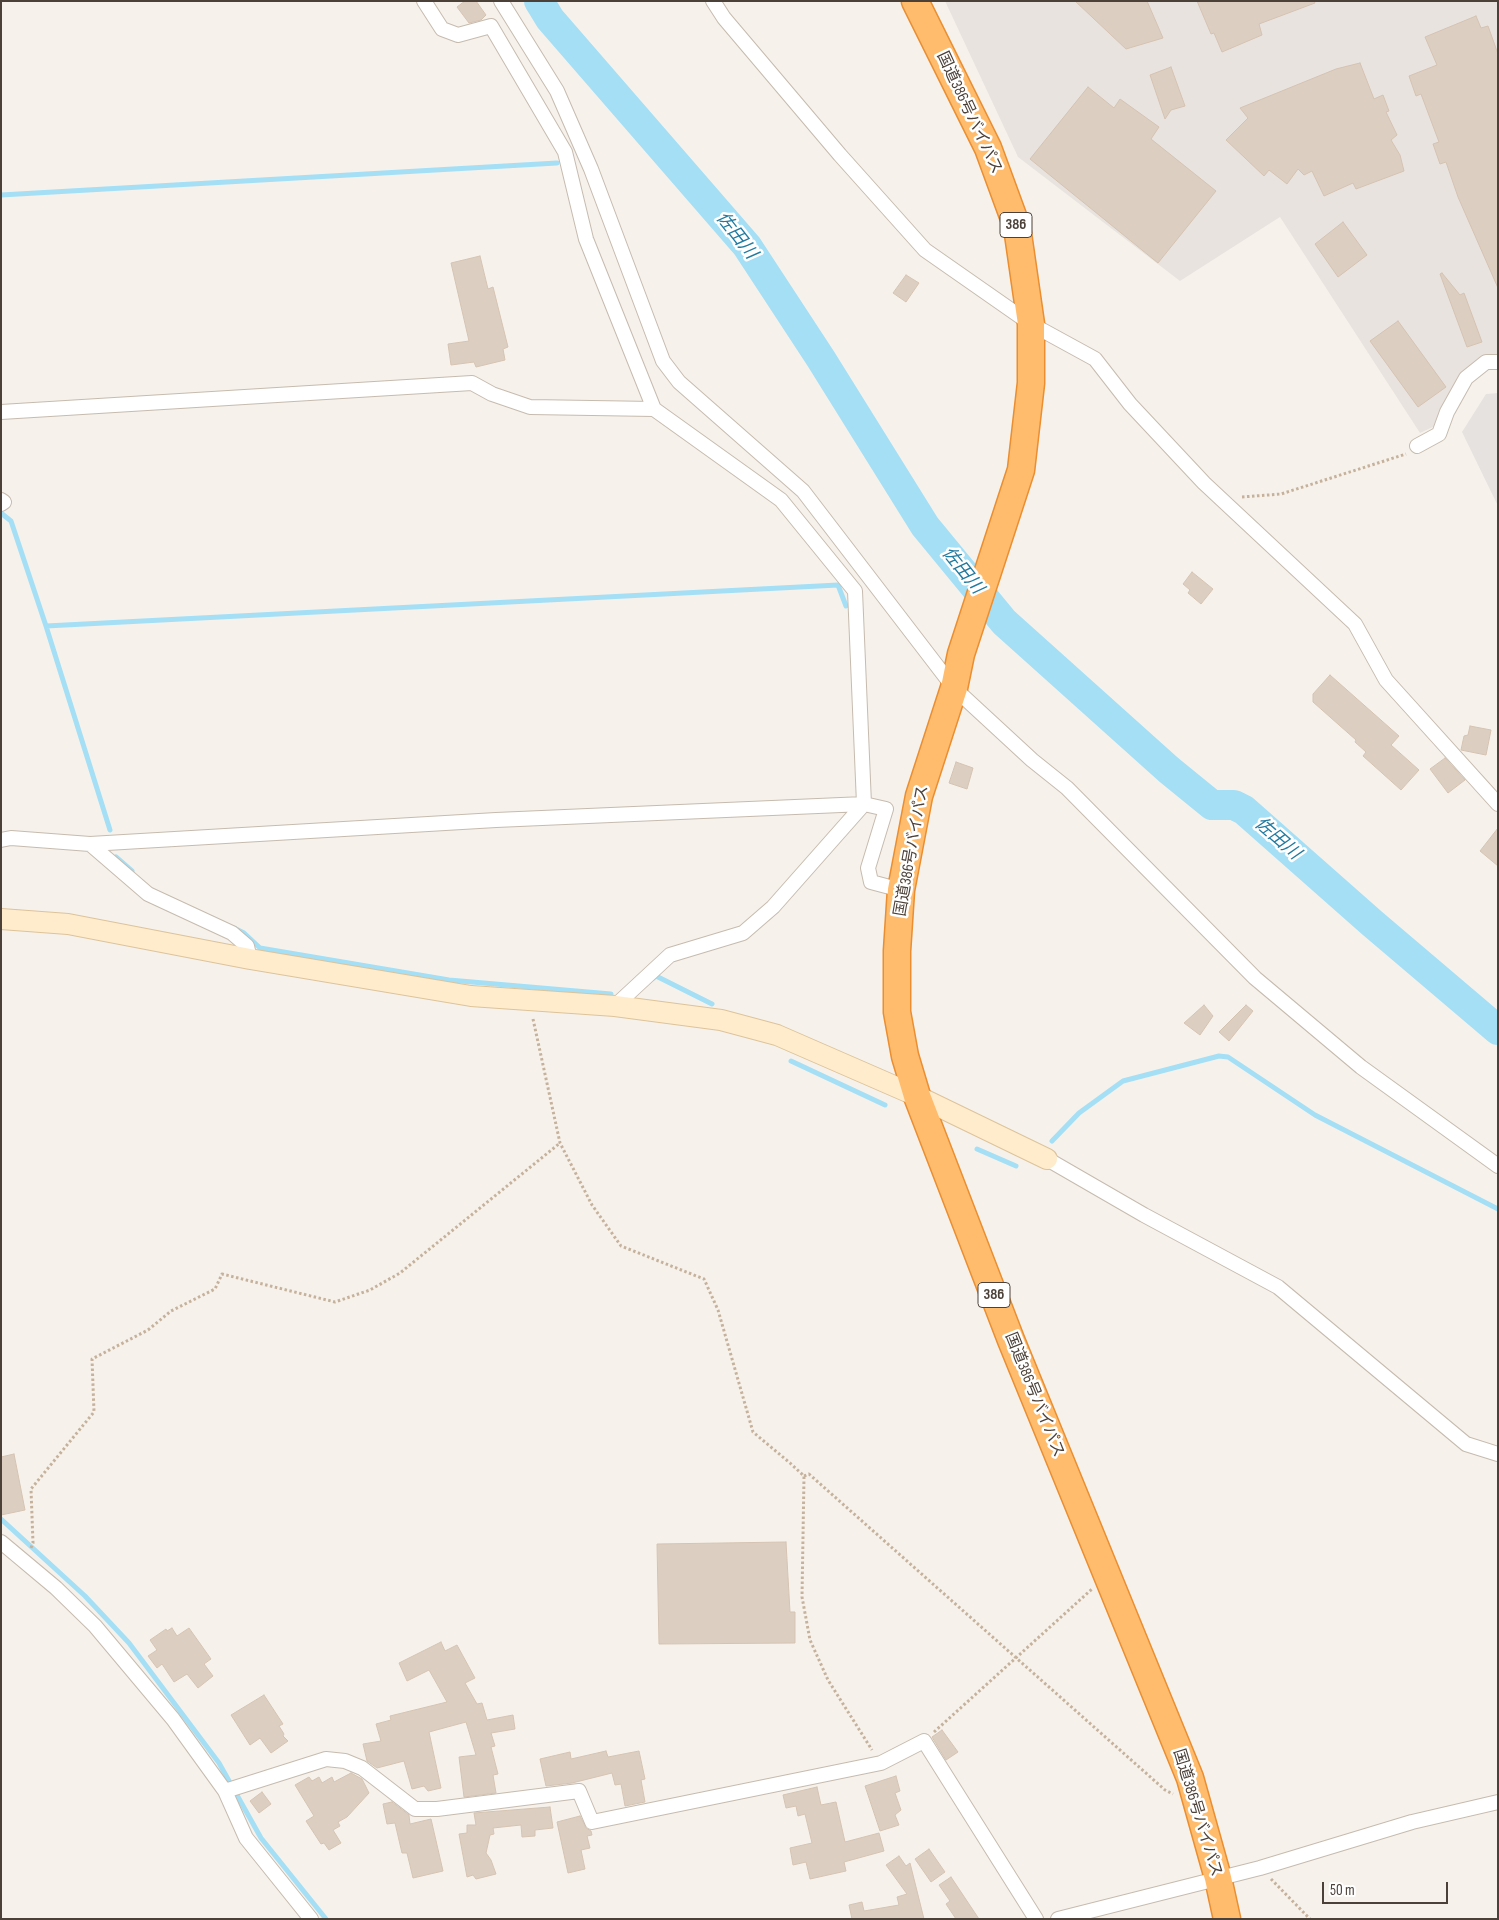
<!DOCTYPE html>
<html>
<head>
<meta charset="utf-8">
<style>
  body { margin:0 }
  #map { position:relative; width:1499px; height:1920px; overflow:hidden; background:#f6f2eb; font-family:"Sofia Sans Condensed",sans-serif }
  canvas { display:block }
  .frame { position:absolute; inset:0; border:2px solid #4c4138; pointer-events:none }
  .scale { position:absolute; left:1322px; top:1882px; width:126px; height:22px; box-sizing:border-box; border:2px solid #4c4138; border-top:0; padding-left:6px; font-size:15px; line-height:18px; white-space:nowrap; color:#4c4138; -webkit-text-stroke:4px #fff; paint-order:stroke }
</style>
</head>
<body>
<div id="map">
<canvas width="1499" height="1920"></canvas>
<div class="frame"></div>
<div class="scale">50 m</div>
</div>
<script>
const ctx = document.querySelector('canvas').getContext('2d');
ctx.lineJoin = 'round';
function fillPath(path, color) {
  ctx.fillStyle = color;
  ctx.fill(path, 'evenodd');
}
function toPath(rows) {
  const path = new Path2D();
  for (const r of rows) {
    path.moveTo(r[0], r[1]);
    for (let i = 2; i < r.length; i += 2) path.lineTo(r[i], r[i + 1]);
  }
  return path;
}
function stroke(path, color, width, dash) {
  ctx.strokeStyle = color;
  ctx.lineWidth = width;
  ctx.lineCap = dash ? 'butt' : 'round';
  ctx.setLineDash(dash || []);
  ctx.stroke(path);
}
function label(font, color, halo, rows, align = 'center') {
  ctx.font = font + ' "Sofia Sans Condensed","Noto Sans JP",sans-serif';
  ctx.lineWidth = 5;
  ctx.setLineDash([]);
  ctx.textBaseline = 'middle';
  ctx.strokeStyle = halo;
  ctx.fillStyle = color;
  for (const [text, x, y, turn = 0] of rows) {
    ctx.save();
    ctx.translate(x, y);
    ctx.rotate((+turn || 0) * Math.PI / 180);
    ctx.textAlign = isNaN(turn) ? turn : align;
    if (halo) ctx.strokeText(text, 0, 0);
    ctx.fillText(text, 0, 0);
    ctx.restore();
  }
}
fillPath(toPath([
  [945,1,1498,1,1498,354,1468,368,1435,426,1420,433,1280,217,1180,281,1018,157]
]), '#e9e3df');
fillPath(toPath([
  [1498,393,1498,506,1462,432,1486,394]
]), '#e5e2df');
stroke(toPath([
  [1,195,557,163],
  [1,513,11,521,46,626,110,830],
  [46,626,838,585,846,606],
  [116,857,132,871],
  [234,928,244,933,260,948,449,980,611,994],
  [652,979,656,976,712,1004],
  [791,1061,885,1105],
  [1052,1141,1079,1113,1123,1081,1219,1056,1228,1057,1315,1115,1498,1209],
  [977,1149,1016,1166],
  [1,1519,85,1596,129,1643,219,1763,261,1838,326,1919]
]), '#a4dff6', 5);
stroke(toPath([
  [539,1,550,19,747,246,821,359,925,526,1004,622,1169,770,1212,805,1234,805,1244,810,1372,923,1498,1030]
]), '#a4dff6', 30);
const building = toPath([
  [465,1,476,1,486,15,481,20,469,23,457,7,465,1],
  [1075,1,1147,1,1163,38,1126,49,1075,1],
  [1197,1,1314,1,1315,3,1259,24,1262,35,1222,52,1214,33,1211,34,1197,1],
  [1476,16,1481,28,1488,26,1498,54,1498,288,1458,197,1446,162,1440,164,1433,144,1439,142,1421,94,1416,96,1409,76,1437,65,1425,37,1476,16],
  [1360,63,1374,99,1383,95,1389,111,1386,112,1397,135,1391,140,1400,155,1404,171,1356,189,1353,183,1324,196,1312,171,1304,175,1298,169,1287,184,1269,170,1264,176,1226,140,1248,118,1240,108,1336,69,1360,63],
  [1171,67,1185,106,1171,110,1165,119,1150,75,1171,67],
  [1088,87,1114,108,1120,99,1159,127,1151,139,1216,191,1158,263,1030,159,1088,87],
  [1343,222,1367,255,1338,277,1315,244,1343,222],
  [480,256,488,289,493,287,508,347,503,349,505,360,476,367,474,362,451,365,448,344,469,341,451,263,480,256],
  [1442,273,1460,295,1464,293,1482,342,1467,347,1440,274,1442,273],
  [906,275,919,283,906,302,893,293,906,275],
  [1398,321,1446,387,1418,407,1370,341,1398,321],
  [1192,572,1213,589,1201,604,1188,593,1190,590,1183,584,1192,572],
  [1330,675,1399,736,1391,745,1419,770,1401,790,1363,756,1366,752,1355,742,1356,740,1313,702,1313,694,1330,675],
  [1470,726,1491,730,1486,755,1461,750,1464,736,1468,735,1470,726],
  [1445,758,1465,780,1448,793,1430,769,1445,758],
  [956,762,973,768,967,789,949,783,956,762],
  [1498,828,1498,866,1480,851,1498,828],
  [1204,1005,1213,1016,1200,1035,1184,1023,1204,1005],
  [1246,1005,1253,1011,1229,1041,1219,1032,1246,1005],
  [14,1454,25,1510,1,1515,1,1457,14,1454],
  [786,1542,790,1612,795,1612,795,1643,659,1644,657,1544,786,1542],
  [172,1628,177,1636,189,1628,211,1659,204,1664,213,1676,198,1688,187,1674,174,1682,162,1664,157,1668,148,1656,157,1650,150,1640,166,1629,167,1631,172,1628],
  [441,1642,445,1651,457,1645,475,1678,465,1683,477,1704,482,1703,487,1720,513,1715,515,1729,491,1733,495,1746,491,1747,498,1774,493,1775,496,1793,464,1797,459,1757,476,1755,466,1722,429,1732,441,1788,428,1791,424,1786,412,1789,404,1761,377,1768,367,1761,363,1744,381,1741,376,1724,391,1720,390,1716,447,1702,429,1670,407,1681,399,1663,441,1642],
  [264,1695,283,1724,279,1726,284,1734,283,1736,288,1741,271,1753,260,1738,250,1745,231,1715,264,1695],
  [942,1730,958,1752,946,1760,932,1737,942,1730],
  [606,1751,608,1757,639,1751,645,1779,641,1780,645,1802,625,1806,621,1784,615,1785,612,1773,572,1783,546,1786,540,1759,570,1752,571,1759,606,1751],
  [351,1773,362,1779,369,1793,347,1817,338,1822,340,1826,333,1830,341,1843,329,1850,324,1843,321,1844,306,1821,314,1816,295,1785,309,1777,312,1781,319,1777,322,1783,332,1777,334,1782,351,1773],
  [896,1776,900,1791,895,1793,901,1810,895,1815,899,1825,880,1831,865,1786,896,1776],
  [817,1787,821,1805,836,1802,845,1842,879,1833,884,1851,844,1862,846,1871,810,1879,806,1862,793,1865,790,1848,812,1843,805,1814,798,1816,796,1806,786,1808,783,1795,817,1787],
  [262,1792,271,1804,259,1813,250,1801,262,1792],
  [392,1802,409,1815,410,1824,431,1819,443,1871,413,1878,407,1853,402,1853,395,1823,387,1824,383,1804,392,1802],
  [550,1807,553,1828,535,1830,535,1836,522,1837,521,1825,493,1828,494,1834,490,1835,486,1853,491,1860,496,1874,476,1879,473,1875,467,1877,459,1834,467,1833,467,1825,476,1825,474,1813,550,1807],
  [580,1816,586,1828,591,1831,592,1835,587,1836,590,1848,581,1850,585,1869,568,1873,557,1822,580,1816],
  [929,1849,945,1872,931,1882,915,1859,929,1849],
  [899,1856,906,1866,910,1863,924,1919,852,1919,849,1905,862,1902,864,1911,899,1905,897,1897,907,1894,886,1865,899,1856],
  [951,1877,979,1919,956,1919,946,1904,950,1901,939,1885,951,1877]
]);
fillPath(building, '#dccfc2');
stroke(building, '#d5c3b2', 1);
const street = toPath([
  [424,1,442,29,458,35,491,26,565,152,586,239,654,409,781,500,855,591,864,804,773,907,743,933,670,955,615,1006],
  [501,1,557,91,591,169,663,361,679,382,803,491,954,688,1032,760,1067,788,1255,978,1361,1067,1498,1166],
  [713,1,724,18,840,155,925,250,1031,324,1095,359,1130,404,1204,483,1355,624,1386,680,1498,804],
  [1,412,472,383,492,394,530,407,654,409],
  [1417,446,1439,434,1447,412,1466,378,1486,362,1498,362],
  [1,500,4,502,1,504],
  [1,840,11,838,90,844,496,820,864,804,886,809,868,868,871,882,901,890],
  [90,844,148,894,232,933,247,946,250,959],
  [1047,1159,1144,1215,1278,1287,1466,1444,1498,1454],
  [1,1542,56,1588,95,1626,173,1719,225,1791,246,1838,311,1919],
  [225,1791,326,1759,345,1761,362,1768,415,1809,437,1809,579,1791,592,1822,881,1763,924,1741,1036,1919],
  [1058,1919,1260,1868,1412,1822,1498,1802]
]);
const secondary = toPath([
  [1,919,68,924,250,959,471,996,615,1006,721,1020,777,1035,917,1096,1047,1159]
]);
const highway = toPath([
  [915,1,988,148,1017,227,1031,324,1031,383,1021,470,961,654,954,688,919,796,901,890,897,951,897,1012,905,1056,917,1096,1011,1340,1190,1778,1218,1878,1227,1919]
]);
stroke(street, '#c6bbaf', 16);
stroke(secondary, '#ddc39a', 22);
stroke(highway, '#ea8e31', 29);
stroke(toPath([
  [1242,497,1281,494,1406,454],
  [533,1019,560,1143,592,1205,621,1246,704,1279,718,1310,753,1432,790,1463,804,1476,802,1597,810,1640,828,1680,872,1750],
  [804,1476,809,1474,1165,1790,1173,1794],
  [31,1548,33,1543,31,1489,94,1412,92,1359,148,1330,171,1311,215,1289,222,1274,335,1302,370,1290,400,1273,560,1143],
  [934,1732,1092,1589],
  [1271,1879,1310,1919]
]), '#c6b29c', 3, [2.5, 2.5]);
stroke(street, '#fff', 14);
stroke(secondary, '#ffeccc', 20);
stroke(highway, '#ffbc6d', 26);
for (const [x, y, w] of [
  [1016,225,32],
  [994,1295,32]
]) {
  const box = new Path2D();
  box.roundRect(x - w / 2, y - 12.5, w, 25, 4);
  ctx.fillStyle = '#fff';
  ctx.fill(box);
  stroke(box, '#4c4138', 1);
}
label('bold 15px', '#4c4138', null, [
  ["386",1016,225],
  ["386",994,1295]
]);
label('16px', '#4c4138', '#fff', [
  ["国道386号バイパス",969,113,65],
  ["国道386号バイパス",912,851,-80],
  ["国道386号バイパス",1034,1395,68],
  ["国道386号バイパス",1197,1813,73]
]);
label('italic 18px', '#227a9f', '#fff', [
  ["佐田川",736,236,52],
  ["佐田川",962,571,51],
  ["佐田川",1277,839,41]
]);
</script>
</body>
</html>
